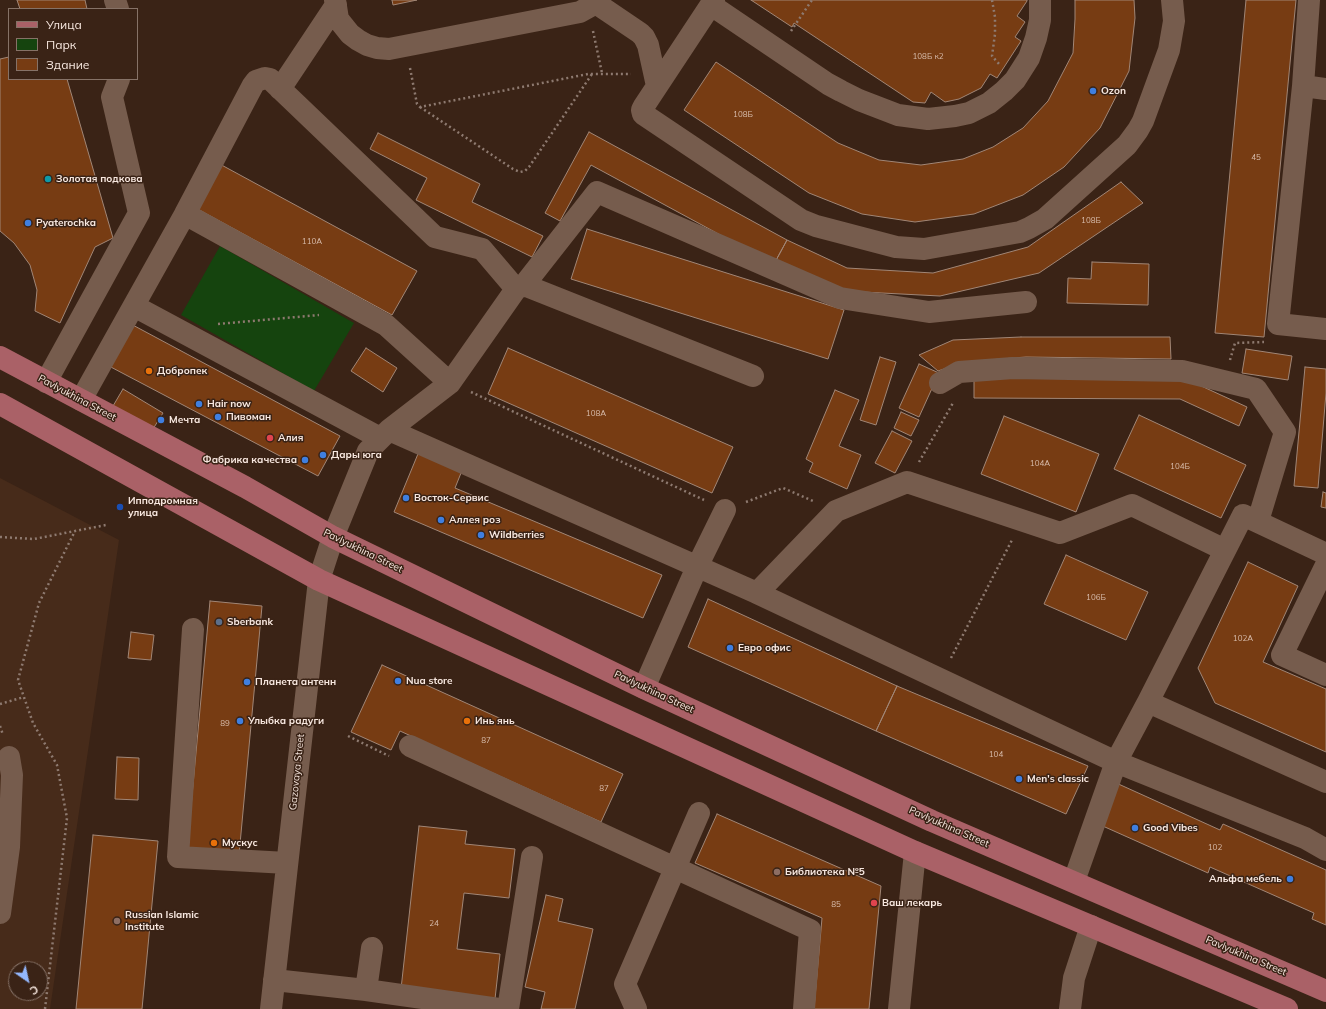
<!DOCTYPE html>
<meta charset="utf-8">
<style>
body{margin:0}
#map{position:relative;width:1326px;height:1009px;overflow:hidden;background:#3a2316;font-family:Mulish,sans-serif}
canvas{display:block}
.legend{position:absolute;left:8px;top:8px;width:130px;height:72px;box-sizing:border-box;background:#3a2316;border:1px solid #867267;margin:0;padding:5px 7px;list-style:none;font-size:12px;color:#f8e8e0}
.legend li{display:flex;align-items:center;gap:8px;height:20px}
.legend b{width:20px;border:1px solid #867267}
.north{position:absolute;left:8px;top:961px;width:40px;height:40px;box-sizing:border-box;background:#3a2316;border:1px solid #867267;border-radius:50%;rotate:146deg;font-size:11px;font-weight:700;line-height:16px;text-align:center;color:#f8e8e0}
.north::after{content:'';display:block;margin:auto;width:14px;height:18px;background:#93b7fd;clip-path:polygon(50% 0,100% 100%,50% 72%,0 100%)}
</style>
<div id="map">
<canvas width="1326" height="1009"></canvas>
<ul class="legend">
<li><b style="height:5px;background:#aa6167"></b>Улица</li>
<li><b style="height:11px;background:#15440e"></b>Парк</li>
<li><b style="height:11px;background:#773c13"></b>Здание</li>
</ul>
<div class="north">С</div>
</div>
<script>
const ctx = document.querySelector('canvas').getContext('2d');
ctx.lineJoin = 'round';
function fillPath(path, color) {
  ctx.fillStyle = color;
  ctx.fill(path, 'evenodd');
}
function poly(rows) {
  const path = new Path2D();
  for (const r of rows) {
    path.moveTo(r[0], r[1]);
    for (let i = 2; i < r.length; i += 2) path.lineTo(r[i], r[i + 1]);
  }
  return path;
}
function stroke(path, color, width, dash) {
  ctx.strokeStyle = color;
  ctx.lineWidth = width;
  ctx.lineCap = dash ? 'butt' : 'round';
  ctx.setLineDash(dash || []);
  ctx.stroke(path);
}
function write(font, color, halo, rows, align = 'center') {
  ctx.font = font + ' Mulish,sans-serif';
  ctx.lineWidth = 3;
  ctx.setLineDash([]);
  ctx.textBaseline = 'middle';
  ctx.strokeStyle = halo;
  ctx.fillStyle = color;
  for (const [text, x, y, turn = 0] of rows) {
    ctx.save();
    ctx.translate(x, y);
    ctx.rotate((+turn || 0) * Math.PI / 180);
    ctx.textAlign = isNaN(turn) ? turn : align;
    if (halo) ctx.strokeText(text, 0, 0);
    ctx.fillText(text, 0, 0);
    ctx.restore();
  }
}
const built = poly([
 [0,478,119,540,50,1009,0,1009],
 [16,969,40,969,40,993,16,993]
]);
const green = poly([
 [220,246,354,323,314,391,181,315]
]);
const building = poly([
 [17,0,85,0,87,9,20,9,17,0],
 [392,0,417,0,393,5,392,0],
 [751,0,1027,0,1027,1,1017,16,1025,22,1015,37,1021,41,997,78,990,74,981,88,959,99,945,102,931,92,925,103,913,102,794,23,792,27,751,0],
 [1075,0,1134,0,1135,18,1129,71,1100,128,1064,167,1023,195,974,214,915,222,862,214,809,193,684,110,716,62,838,143,879,160,921,165,963,159,993,147,1023,128,1048,101,1073,53,1075,19,1075,0],
 [1246,0,1296,0,1264,337,1215,333,1246,0],
 [9,57,9,79,67,79,113,238,95,247,60,323,35,311,37,290,30,265,14,243,0,231,0,59,9,57],
 [589,132,787,240,774,264,591,165,560,221,545,213,589,132],
 [378,133,480,184,472,202,543,236,532,257,416,200,427,178,370,149,378,133],
 [216,162,417,271,392,315,192,206,216,162],
 [1121,182,1143,203,1039,273,940,296,843,291,774,264,787,240,847,268,933,273,1028,247,1121,182],
 [587,229,844,310,828,359,571,279,587,229],
 [1092,262,1149,264,1148,305,1067,303,1068,278,1091,279,1092,262],
 [129,323,340,436,318,476,107,365,129,323],
 [1021,337,1170,337,1171,359,1026,357,964,362,938,371,919,355,953,340,1021,337],
 [366,348,397,368,383,392,351,371,366,348],
 [508,348,733,447,712,493,488,394,508,348],
 [1246,349,1292,356,1288,380,1242,373,1246,349],
 [880,357,896,362,876,425,860,420,880,357],
 [919,364,939,373,919,417,899,408,919,364],
 [1305,367,1326,369,1326,393,1318,488,1294,486,1305,367],
 [974,377,1186,379,1247,407,1239,426,1180,399,974,398,974,377],
 [123,389,163,413,153,429,113,406,123,389],
 [835,390,859,400,839,446,861,455,847,489,809,472,813,463,806,459,835,390],
 [901,412,919,420,911,436,894,428,901,412],
 [1139,415,1246,465,1221,518,1114,469,1139,415],
 [1004,416,1099,454,1076,512,981,474,1004,416],
 [892,431,912,441,895,473,875,463,892,431],
 [420,449,463,468,455,488,662,575,643,618,394,512,420,449],
 [1323,492,1326,493,1326,508,1321,507,1323,492],
 [1066,555,1148,592,1126,640,1044,604,1066,555],
 [1248,562,1298,586,1263,662,1326,689,1326,752,1215,703,1198,668,1248,562],
 [708,599,897,686,876,731,688,647,708,599],
 [210,601,262,606,239,855,187,850,210,601],
 [131,632,154,635,151,660,128,658,131,632],
 [382,665,623,774,601,822,400,731,391,750,351,732,382,665],
 [897,686,1088,766,1066,814,876,731,897,686],
 [117,757,139,758,138,800,115,799,117,757],
 [1114,782,1220,830,1223,824,1326,870,1326,925,1312,919,1314,913,1210,867,1208,873,1096,823,1114,782],
 [717,814,881,886,869,1009,814,1009,822,918,695,863,717,814],
 [419,826,467,831,465,844,515,849,509,898,464,893,457,949,500,954,495,999,401,989,419,826],
 [93,835,158,841,142,1009,76,1009,93,835],
 [546,895,563,899,558,921,593,929,575,1009,541,1009,545,992,525,987,546,895]
]);
const path = poly([
 [992,0,995,17,995,34,992,56,999,64],
 [593,31,602,73],
 [791,31,812,0],
 [410,68,417,104,420,107,588,74,631,74],
 [420,107,513,169,520,172,525,171,529,167,592,74],
 [218,324,319,315],
 [1230,360,1235,343,1264,342],
 [471,392,704,500],
 [919,462,953,403],
 [746,502,783,488,813,501],
 [0,537,34,539,106,525],
 [951,658,1012,540],
 [0,704,24,697],
 [0,726,3,735],
 [348,736,389,756],
 [45,1009,67,818,57,765,33,723,18,680,39,603,75,531]
]);
const minor = poly([
 [115,0,118,9],
 [335,0,338,19,350,34,358,40,367,45,377,48,389,49,580,12,589,7,596,0],
 [714,0,644,106,642,110,643,114,801,220,816,226,896,247,924,249,1020,232,1029,228,1045,219,1127,145,1138,130,1143,121,1169,50,1174,21,1172,0],
 [594,2,640,33,644,37,648,45,657,86],
 [711,5,828,84,841,91,859,100,898,115,928,119,955,116,969,113,989,103,1004,91,1015,80,1029,58,1036,38,1040,20,1040,0],
 [1303,86,1309,0],
 [280,89,336,5],
 [1326,89,1303,86,1278,324,1326,329],
 [185,214,253,85,256,81,265,78,270,79,435,237,482,249,516,289],
 [524,285,597,192,840,298,929,312,1026,302],
 [134,306,380,438],
 [46,382,139,213,112,97,119,79],
 [940,383,959,372,1013,368,1182,371,1256,389,1285,432,1258,521],
 [81,400,185,214,386,325,450,383],
 [389,430,757,593],
 [1225,550,1132,505,1060,533,907,482,836,511,757,593,1116,762,1305,838,1326,850],
 [1326,554,1243,515,1148,702,1326,782],
 [1326,565,1282,655,1326,675],
 [193,629,178,857,287,863],
 [644,688,697,567,725,510],
 [410,746,810,930,804,1009],
 [1074,881,1116,762,1148,702],
 [0,913,9,847,12,775,9,757],
 [274,980,366,990,372,948],
 [366,990,499,1009],
 [271,1009,319,580,333,537,368,451,389,430,450,383,516,289,524,285,753,376],
 [508,1009,532,857],
 [636,1009,625,984,699,813],
 [899,1009,915,852],
 [1070,1009,1074,978,1091,926]
]);
const major = poly([
 [0,357,245,487,333,537,644,688,932,821,1326,991],
 [0,404,319,580,915,852,1287,1009]
]);
const markers = [
 [1093,91,4,"#3f7fe0"],
 [48,179,4,"#0f9aa8"],
 [28,223,4,"#3f7fe0"],
 [149,371,4,"#e8710a"],
 [199,404,4,"#3f7fe0"],
 [218,417,4,"#3f7fe0"],
 [161,420,4,"#3f7fe0"],
 [270,438,4,"#e0444e"],
 [323,455,4,"#3f7fe0"],
 [305,460,4,"#3f7fe0"],
 [406,498,4,"#3f7fe0"],
 [120,507,4,"#1a4fb4"],
 [441,520,4,"#3f7fe0"],
 [481,535,4,"#3f7fe0"],
 [219,622,4,"#5c6f8a"],
 [730,648,4,"#3f7fe0"],
 [398,681,4,"#3f7fe0"],
 [247,682,4,"#3f7fe0"],
 [240,721,4,"#3f7fe0"],
 [467,721,4,"#e8710a"],
 [1019,779,4,"#3f7fe0"],
 [1135,828,4,"#3f7fe0"],
 [214,843,4,"#e8710a"],
 [777,872,4,"#8d6e63"],
 [1290,879,4,"#3f7fe0"],
 [874,903,4,"#e0444e"],
 [117,921,4,"#8d6e63"]
];
const numberNames = [
 ["108Б к2",928,57],
 ["108Б",743,115],
 ["45",1256,158],
 ["108Б",1091,221],
 ["110А",312,242],
 ["108А",596,414],
 ["104А",1040,464],
 ["104Б",1180,467],
 ["106Б",1096,598],
 ["102А",1243,639],
 ["89",225,724],
 ["87",486,741],
 ["104",996,755],
 ["87",604,789],
 ["102",1215,848],
 ["85",836,905],
 ["24",434,924]
];
const poiNames = [
 ["Ozon",1101,91],
 ["Золотая подкова",56,179],
 ["Pyaterochka",36,223],
 ["Добропек",157,371],
 ["Hair now",207,404],
 ["Пивоман",226,417],
 ["Мечта",169,420],
 ["Алия",278,438],
 ["Дары юга",331,455],
 ["Фабрика качества",297,460,"right"],
 ["Восток-Сервис",414,498],
 ["Ипподромная",128,501],
 ["улица",128,513],
 ["Аллея роз",449,520],
 ["Wildberries",489,535],
 ["Sberbank",227,622],
 ["Евро офис",738,648],
 ["Nua store",406,681],
 ["Планета антенн",255,682],
 ["Улыбка радуги",248,721],
 ["Инь янь",475,721],
 ["Men's classic",1027,779],
 ["Good Vibes",1143,828],
 ["Мускус",222,843],
 ["Библиотека №5",785,872],
 ["Альфа мебель",1282,879,"right"],
 ["Ваш лекарь",882,903],
 ["Russian Islamic",125,915],
 ["Institute",125,927]
];
const streetNames = [
 ["Pavlyukhina Street",77,398,28],
 ["Pavlyukhina Street",363,551,26],
 ["Pavlyukhina Street",654,692,25],
 ["Gazovaya Street",297,772,-84],
 ["Pavlyukhina Street",949,827,24],
 ["Pavlyukhina Street",1246,956,23]
];
fillPath(built, '#472b1a');
fillPath(green, '#15440e');
fillPath(building, '#773c13');
stroke(building, '#a18676', 1);
stroke(path, '#8e7a70', 2.5, [2, 3]);
stroke(minor, '#765c4d', 22);
stroke(major, '#aa6167', 22);
for (const [x, y, r, color] of markers) {
  const dot = new Path2D();
  dot.arc(x, y, r, 0, 2 * Math.PI);
  ctx.fillStyle = color;
  ctx.fill(dot);
  stroke(dot, '#3a2316', 1.5);
}
write('8px', '#d8bdad', null, numberNames);
write('bold 10px', '#f8e8e0', '#3a2316', poiNames, 'left');
write('10px', '#f8e8e0', '#3a2316', streetNames);
</script>
